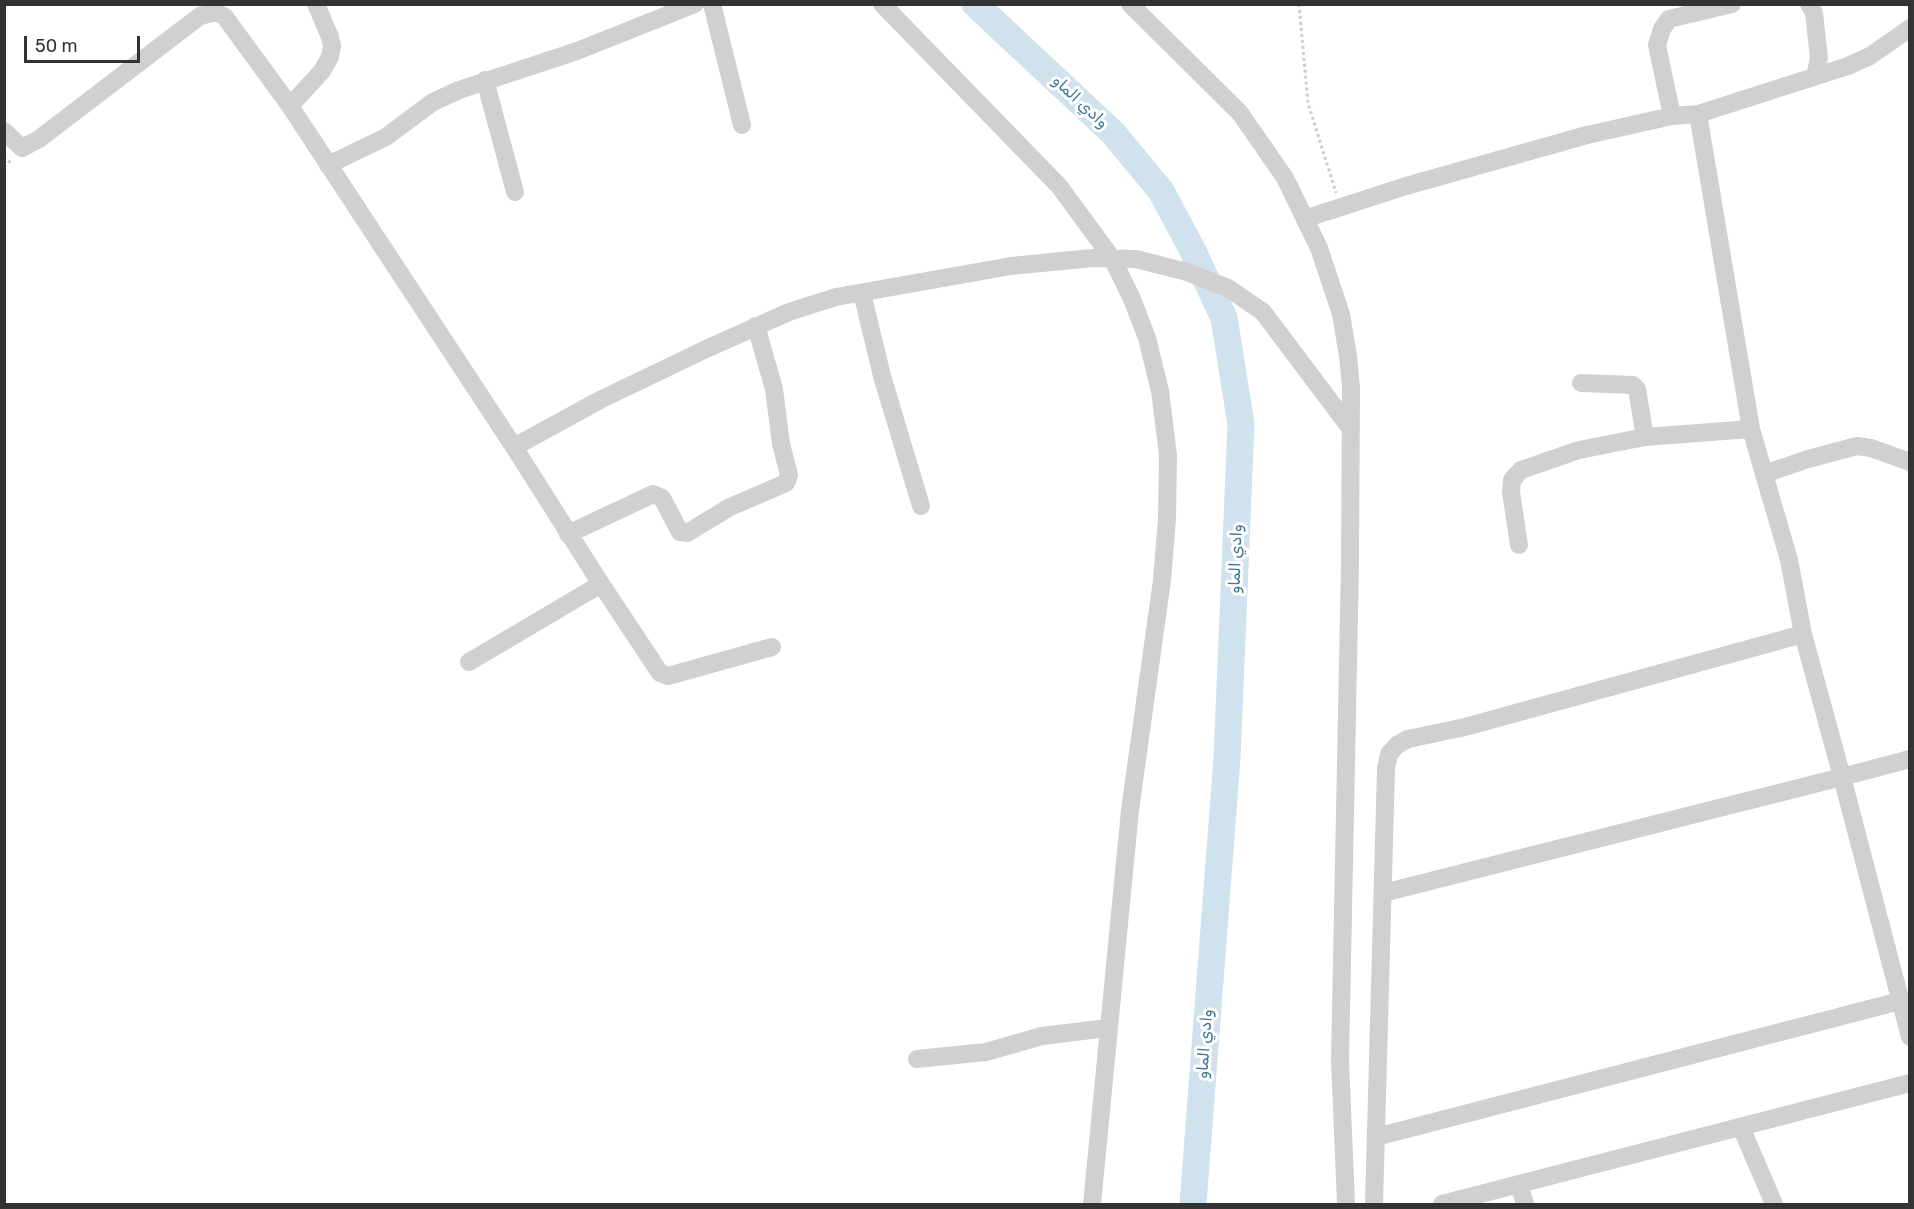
<!DOCTYPE html>
<meta charset="utf-8">
<style>
body{margin:0}
#map{position:relative;width:1914px;height:1209px;overflow:hidden;background:#fff;font-family:Rubik,sans-serif}
canvas{display:block}
.frame{position:absolute;inset:0;border:6px solid #333;pointer-events:none}
.scale{position:absolute;left:24px;top:36px;width:116px;height:27px;box-sizing:border-box;border:3px solid #333;border-top:0;padding-left:8px;font-size:18px;line-height:21px;white-space:nowrap;color:#333;-webkit-text-stroke:4px #fff;paint-order:stroke}
</style>
<div id="map">
<canvas width="1914" height="1209"></canvas>
<div class="frame"></div>
<div class="scale">50 m</div>
</div>
<script>
const ctx = document.querySelector('canvas').getContext('2d');
ctx.lineJoin = 'round';
function poly(rows) {
  const path = new Path2D();
  for (const r of rows) {
    path.moveTo(r[0], r[1]);
    for (let i = 2; i < r.length; i += 2) path.lineTo(r[i], r[i + 1]);
  }
  return path;
}
function stroke(path, color, width, dash) {
  ctx.strokeStyle = color;
  ctx.lineWidth = width;
  ctx.lineCap = dash ? 'butt' : 'round';
  ctx.setLineDash(dash || []);
  ctx.stroke(path);
}
function write(font, color, halo, rows, align = 'center') {
  ctx.font = font + ' Rubik,Vazirmatn,sans-serif';
  ctx.lineWidth = 6;
  ctx.setLineDash([]);
  ctx.textBaseline = 'middle';
  ctx.strokeStyle = halo;
  ctx.fillStyle = color;
  for (const [text, x, y, turn = 0] of rows) {
    ctx.save();
    ctx.translate(x, y);
    ctx.rotate((+turn || 0) * Math.PI / 180);
    ctx.textAlign = isNaN(turn) ? turn : align;
    if (halo) ctx.strokeText(text, 0, 0);
    ctx.fillText(text, 0, 0);
    ctx.restore();
  }
}
const river = poly([
 [975,4,1113,133,1161,191,1193,251,1224,318,1241,424,1227,758,1193,1204]
]);
const path = poly([
 [1299,4,1308,103,1336,193],
 [4,167,11,160]
]);
const minor = poly([
 [712,4,742,125],
 [882,4,1059,186,1112,258,1132,299,1147,338,1160,391,1168,455,1167,519,1162,580,1130,810,1092,1204],
 [1130,4,1240,113,1285,178,1319,248,1341,314,1348,356,1351,388,1350,564,1340,1060,1346,1204],
 [1809,4,1814,13,1819,58,1815,77],
 [485,80,515,192],
 [290,106,322,71,330,57,332,46,330,37,316,4],
 [1698,114,1848,66,1870,56,1910,28],
 [1672,116,1657,45,1662,29,1669,19,1732,4],
 [4,131,22,148,39,139,200,16,216,12,225,17,290,106,514,447],
 [328,165,386,137,433,102,459,90,577,51,695,4],
 [1307,218,1406,186,1587,135,1672,116,1698,114,1751,429,1789,560,1803,634],
 [862,293,882,376,921,506],
 [1581,383,1633,385,1637,389,1645,437],
 [1764,474,1808,459,1857,446,1871,448,1910,462],
 [568,534,653,494,662,498,680,532,687,533,730,507,786,483,789,475,781,444,774,389,756,326],
 [1519,545,1511,492,1512,480,1521,470,1579,450,1645,437,1751,429],
 [601,584,656,667,660,673,668,676,772,647],
 [469,662,601,584,514,447,600,400,706,349,789,312,836,297,1011,266,1093,258,1136,259,1187,272,1228,288,1263,312,1351,429],
 [1383,893,1842,777,1910,1037],
 [917,1059,986,1052,1042,1036,1107,1028],
 [1741,1127,1774,1204],
 [1376,1137,1900,1001],
 [1519,1184,1525,1204],
 [1374,1204,1386,769,1389,754,1397,745,1408,739,1465,727,1803,634,1842,777,1910,759],
 [1442,1204,1910,1083]
]);
const waterNames = [
 ["وادي الماو",1080,102,43],
 ["وادي الماو",1236,559,-88],
 ["وادي الماو",1205,1044,-86]
];
stroke(river, '#cfe2ee', 27);
stroke(path, '#cdcdcd', 3, [3, 3]);
stroke(minor, '#d0d0d0', 18);
write('italic 16px', '#3f7597', '#fff', waterNames);
</script>
